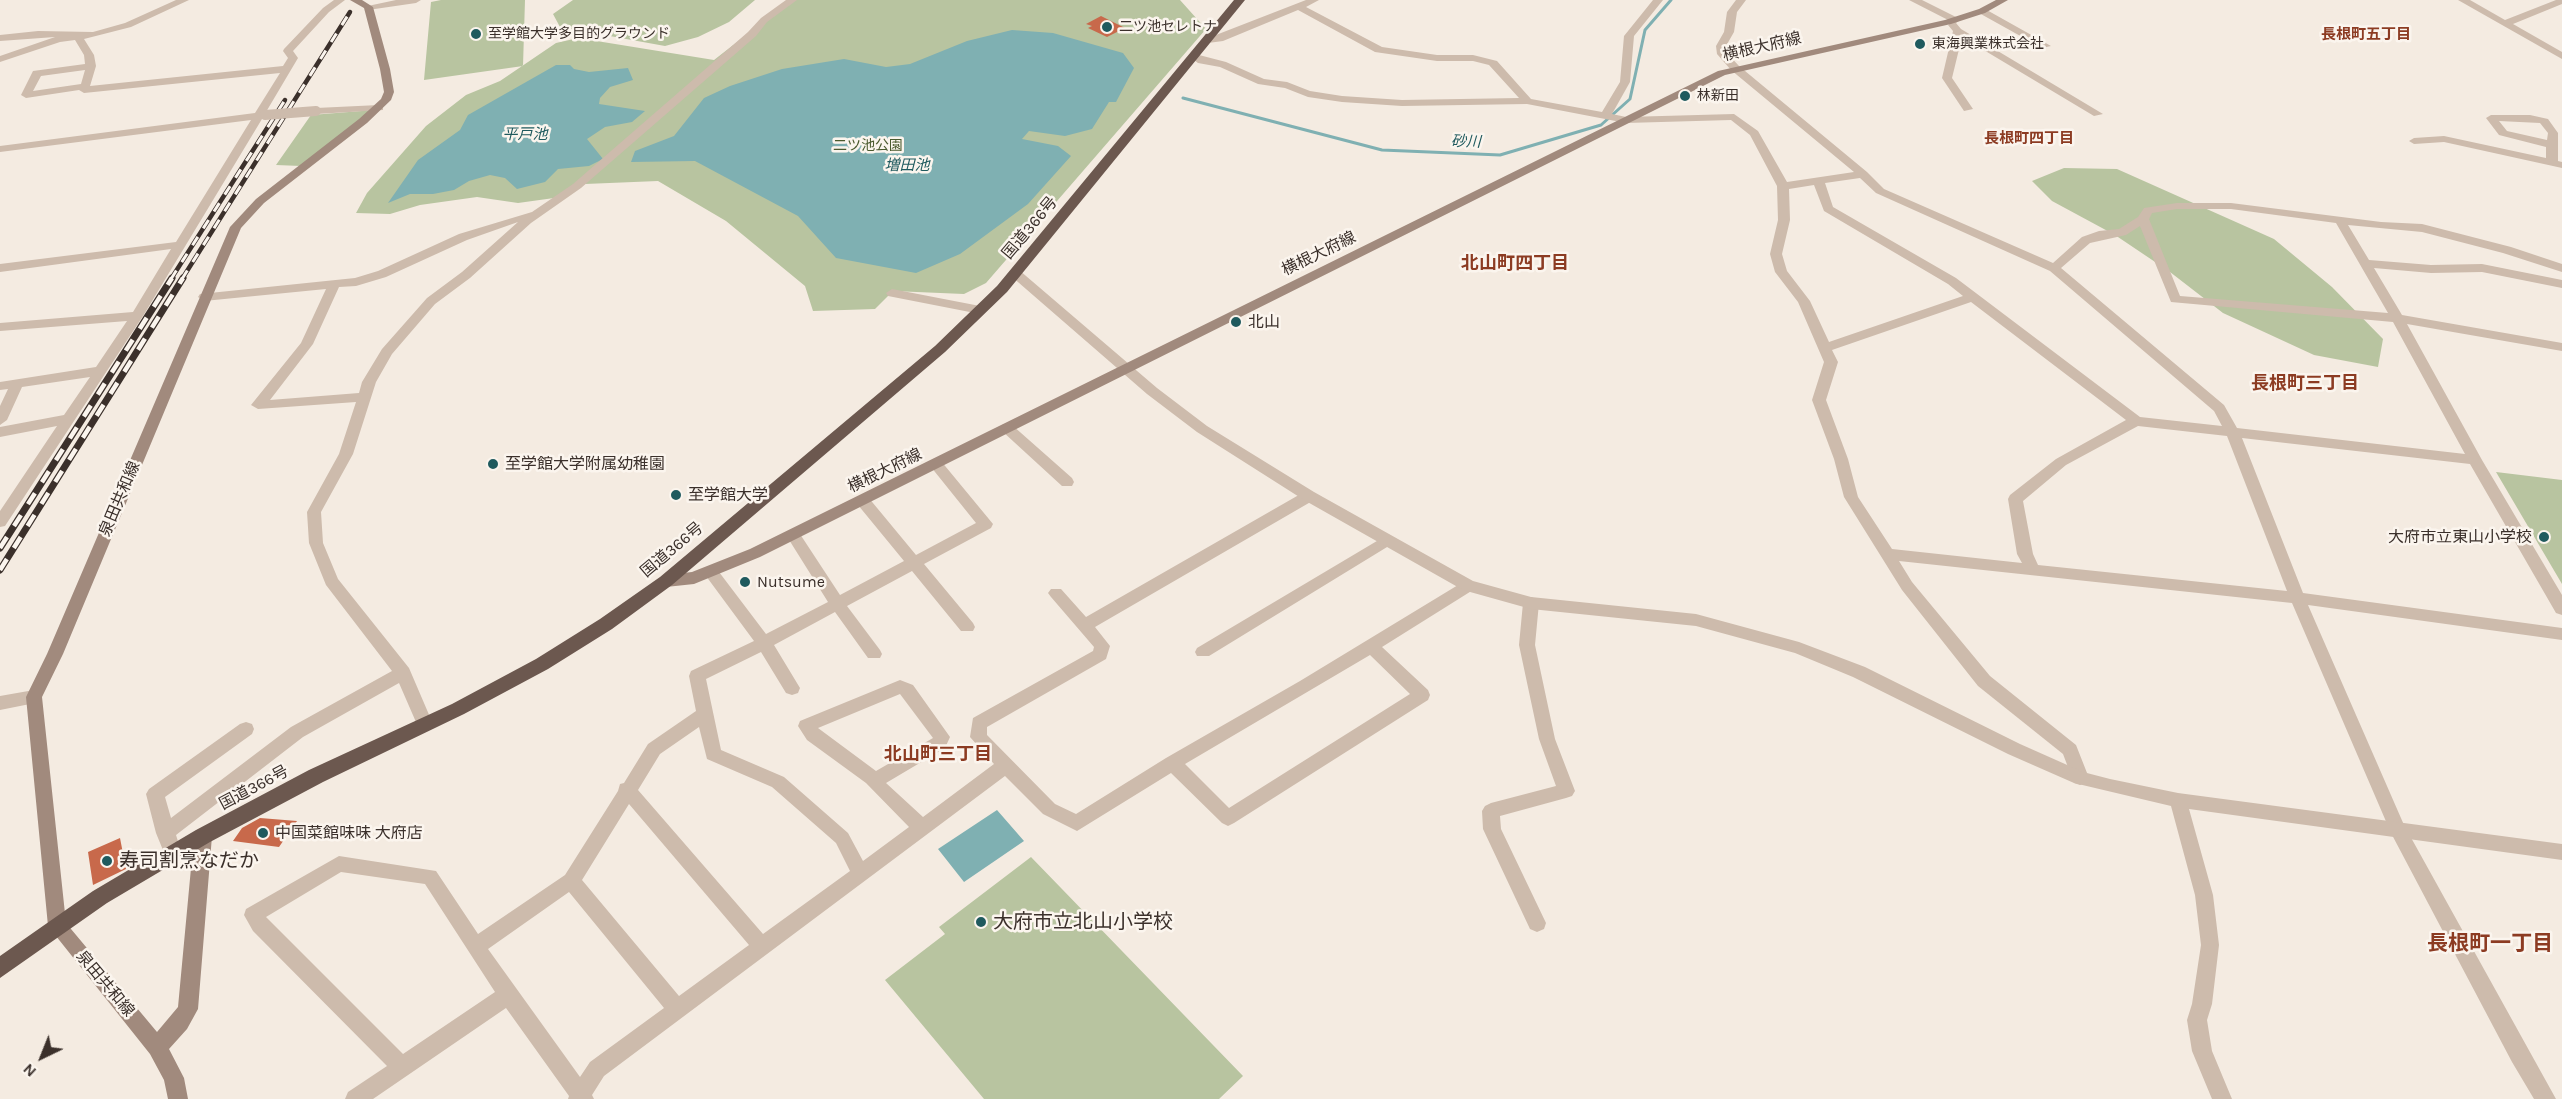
<!DOCTYPE html>
<meta charset="utf-8">
<style>
body{margin:0}
#map{position:relative;width:2562px;height:1099px;overflow:hidden;background:#f4ebe1;font-family:Karla,sans-serif}
canvas{display:block}
.north{position:absolute;left:12px;top:1027px;width:60px;height:60px;-webkit-text-stroke:4px #fbf5ee;paint-order:stroke;rotate:223deg;font-size:16px;font-weight:700;line-height:24px;text-align:center;color:#3b302b}
.north::after{content:'';display:block;margin:auto;width:21px;height:27px;background:#3b302b;clip-path:polygon(50% 0,100% 100%,50% 72%,0 100%)}
</style>
<div id="map">
<canvas width="2562" height="1099"></canvas>
<div class="north">N</div>
</div>
<script>
const ctx = document.querySelector('canvas').getContext('2d');
ctx.lineJoin = 'round';
function fillPath(path, color) {
  ctx.fillStyle = color;
  ctx.fill(path, 'evenodd');
}
function poly(rows) {
  const path = new Path2D();
  for (const r of rows) {
    path.moveTo(r[0], r[1]);
    for (let i = 2; i < r.length; i += 2) path.lineTo(r[i], r[i + 1]);
  }
  return path;
}
function stroke(path, color, width, dash) {
  ctx.strokeStyle = color;
  ctx.lineWidth = width;
  ctx.lineCap = dash ? 'butt' : 'round';
  ctx.setLineDash(dash || []);
  ctx.stroke(path);
}
function write(font, color, halo, rows, align = 'center') {
  ctx.font = font + ' Karla,"Noto Sans JP",sans-serif';
  ctx.lineWidth = 5;
  ctx.setLineDash([]);
  ctx.textBaseline = 'middle';
  ctx.strokeStyle = halo;
  ctx.fillStyle = color;
  for (const [text, x, y, turn = 0] of rows) {
    ctx.save();
    ctx.translate(x, y);
    ctx.rotate((+turn || 0) * Math.PI / 180);
    ctx.textAlign = isNaN(turn) ? turn : align;
    if (halo) ctx.strokeText(text, 0, 0);
    ctx.fillText(text, 0, 0);
    ctx.restore();
  }
}
const green = poly([
 [441,0,525,0,523,66,424,80,431,2],
 [573,0,755,0,729,22,698,37,665,46,560,27,553,14],
 [791,0,1180,0,1206,29,986,283,964,294,893,291,875,309,813,311,805,286,726,221,658,181,585,184,554,198,518,203,477,197,420,205,390,214,356,213,367,193,426,126,466,95,500,81,556,43,578,38,714,60],
 [374,110,301,166,276,165,311,115],
 [2064,168,2117,169,2274,239,2332,287,2383,339,2378,367,2314,355,2223,313,2170,272,2115,235,2052,201,2032,181],
 [2496,472,2562,480,2562,584],
 [1031,857,1243,1076,1219,1099,984,1099,885,980,945,934,939,927]
]);
const water = poly([
 [1012,30,1053,33,1123,53,1134,68,1116,102,1109,102,1092,129,1065,136,1029,131,1022,139,1058,146,1071,156,1028,204,960,254,916,273,836,258,798,216,695,161,631,162,635,151,674,136,704,98,730,86,782,69,844,59,886,67,910,64,967,41],
 [556,65,570,65,574,69,589,72,628,68,633,80,610,87,600,98,599,104,645,111,632,122,605,127,587,139,603,159,589,166,558,169,545,182,517,189,505,178,490,175,469,181,454,190,433,194,410,194,388,203,418,160,460,130,468,115],
 [997,810,1024,841,964,882,938,849]
]);
const stream = poly([
 [1183,98,1382,150,1500,155,1601,125,1630,99,1645,30,1671,0]
]);
const building = poly([
 [1101,16,1125,28,1107,37,1088,28,1092,26,1086,24],
 [260,818,297,821,279,847,233,841,242,828],
 [120,838,126,869,93,885,88,852]
]);
const minor = poly([
 [176,0,189,0,131,27,84,39,94,55,96,66,90,86,283,66,288,58,283,51,284,49,323,8,334,0,345,0,329,12,293,51,298,58,266,112,270,115,262,119,143,316,5,526,0,527,0,511,57,426,0,437,0,427,64,415,90,377,22,387,7,420,0,425,0,406,8,389,0,390,0,382,96,367,127,321,0,331,0,323,133,312,171,249,0,272,0,264,176,242,251,120,0,152,0,146,255,113,280,73,84,93,79,90,26,98,21,95,33,71,85,64,84,55,75,40,60,42,0,62,0,56,55,37,0,41,0,35,38,31,93,32,125,23,176,0],
 [85,70,81,84,33,91,41,76,85,70],
 [396,0,421,0,416,3,368,10,363,7,396,0],
 [786,0,797,0,767,22,756,36,581,188,531,223,470,278,435,304,392,354,376,382,353,454,321,512,323,543,338,579,409,668,433,724,431,729,425,731,419,729,399,683,303,737,176,835,182,854,179,860,173,862,167,860,156,833,146,794,149,789,240,724,246,722,252,724,254,729,252,734,165,797,171,818,291,727,392,671,326,585,309,543,307,512,339,454,356,402,258,409,251,405,301,343,326,289,204,301,198,297,200,294,355,278,378,271,459,234,532,212,573,184,748,32,761,18,786,0],
 [518,222,462,272,427,298,382,349,362,382,359,393,270,400,313,344,339,287,356,286,386,277,467,240,518,222],
 [1306,0,1319,0,1306,7,1382,47,1437,55,1473,55,1497,61,1531,99,1602,112,1620,82,1624,36,1653,0,1663,0,1634,36,1630,82,1612,114,1626,117,1734,114,1758,131,1787,182,1854,172,1731,70,1717,54,1716,46,1724,32,1727,12,1736,0,1746,0,1737,12,1734,32,1726,46,1727,53,1739,66,1867,172,1884,189,2053,263,2082,237,2099,231,2119,229,2138,217,2144,208,2177,203,2231,203,2381,222,2422,224,2511,247,2562,264,2562,272,2503,253,2422,232,2348,225,2369,260,2431,265,2482,264,2562,280,2562,288,2482,272,2431,273,2374,268,2402,315,2562,343,2562,351,2407,324,2482,460,2562,595,2562,615,2556,613,2470,464,2242,438,2303,593,2562,628,2562,640,2308,605,2404,825,2556,1099,2534,1099,2512,1062,2391,833,2292,603,1899,561,1912,582,1990,676,2076,745,2089,778,2086,783,2080,785,2074,783,2063,754,1978,686,1902,590,1844,497,1834,459,1812,400,1824,362,1798,302,1775,272,1770,254,1778,220,1777,186,1750,135,1731,120,1626,123,1527,104,1402,106,1342,102,1308,97,1285,88,1258,84,1220,67,1198,63,1190,57,1199,55,1226,62,1264,79,1287,82,1310,91,1342,96,1402,100,1519,98,1489,65,1473,61,1437,61,1375,52,1298,10,1223,41,1208,43,1203,40,1306,0],
 [1860,178,1876,193,2050,271,2214,411,2222,426,2140,417,1956,278,1833,207,1825,183,1860,178],
 [1814,185,1824,211,1948,284,1963,296,1829,342,1810,301,1787,271,1782,254,1790,220,1789,189,1814,185],
 [2177,209,2231,209,2336,223,2388,313,2180,296,2149,219,2152,213,2177,209],
 [2140,226,2171,302,2393,322,2465,454,2237,428,2224,405,2061,268,2090,243,2126,235,2140,226],
 [1971,302,2126,420,2056,459,2010,495,2008,499,2017,554,2022,563,1892,549,1858,497,1848,459,1826,400,1838,362,1832,350,1971,302],
 [2138,426,2227,436,2287,591,2038,565,2033,554,2023,501,2066,465,2138,426],
 [1909,0,1922,0,1958,18,1960,20,1956,23,1961,29,2103,114,2094,116,1962,37,1952,78,1973,109,1964,111,1942,78,1953,31,1948,25,1952,22,1909,0],
 [2458,0,2470,0,2505,20,2556,0,2562,0,2562,4,2513,24,2562,52,2562,59,2458,0],
 [1979,9,1985,9,2051,46,2042,48,1979,13,1979,9],
 [379,105,383,106,383,110,316,114,311,111,316,108,379,105],
 [2491,115,2530,115,2548,119,2558,133,2558,161,2562,162,2562,168,2444,142,2414,144,2409,141,2414,138,2444,136,2546,158,2546,147,2499,135,2486,118,2491,115],
 [2499,121,2540,123,2548,133,2547,140,2507,131,2499,121],
 [892,289,980,306,986,310,980,314,888,296,886,293,892,289],
 [1007,423,1012,425,1072,478,1074,482,1072,486,1062,486,1002,431,1000,428,1002,425,1007,423],
 [936,459,941,461,993,524,991,528,924,564,973,623,975,627,973,631,961,631,912,571,847,606,880,650,882,654,880,658,868,658,835,612,774,645,800,688,798,693,792,695,786,693,761,652,706,679,721,750,784,777,848,833,863,861,909,827,866,783,807,740,798,726,800,721,900,680,913,685,950,737,945,748,886,783,923,817,994,764,970,737,973,718,1093,651,1094,647,1051,597,1048,593,1051,589,1061,589,1086,617,1304,492,1309,491,1316,496,1314,500,1095,627,1110,646,1106,659,987,727,987,735,1055,804,1076,814,1166,758,1300,681,1463,582,1473,582,1476,586,1473,590,1382,647,1428,690,1430,695,1428,700,1234,823,1228,826,1222,823,1171,773,1077,831,1043,814,1005,776,604,1076,592,1095,594,1099,568,1099,569,1096,506,1008,373,1099,345,1099,348,1092,387,1066,253,931,244,915,246,909,339,856,436,871,478,934,565,875,618,791,620,784,624,783,648,744,696,711,689,676,691,671,754,641,706,576,703,572,706,568,716,568,766,634,828,602,786,535,788,531,798,531,840,595,904,561,858,505,856,501,858,497,868,497,916,555,976,523,931,467,929,464,931,461,936,459],
 [1370,655,1410,694,1229,808,1185,764,1370,655],
 [900,694,933,738,876,771,818,728,900,694],
 [699,727,707,759,772,787,836,843,850,871,763,934,638,790,660,754,699,727],
 [629,804,749,945,679,996,582,880,629,804],
 [341,872,425,884,495,992,403,1054,266,917,341,872],
 [569,892,664,1008,590,1062,580,1077,488,949,569,892],
 [1387,535,1394,540,1392,544,1209,656,1197,656,1195,652,1197,648,1387,535],
 [1531,597,1536,599,1539,603,1535,645,1555,739,1575,791,1572,796,1566,798,1500,816,1501,829,1546,923,1544,929,1537,932,1530,929,1483,829,1482,811,1485,806,1491,803,1556,786,1539,739,1519,645,1523,603,1526,599,1531,597],
 [34,690,40,692,42,697,40,702,0,710,0,696,34,690]
]);
const tertiary = poly([
 [1015,269,1019,270,1157,388,1207,426,1314,492,1473,581,1531,597,1696,614,1799,642,1865,667,2020,744,2083,772,2110,779,2178,793,2562,844,2562,860,2189,809,2213,895,2219,945,2212,1004,2207,1020,2212,1051,2232,1099,2212,1099,2192,1051,2187,1020,2192,1004,2201,945,2195,895,2171,806,2074,783,2008,754,1853,677,1795,653,1696,626,1531,609,1463,590,1304,500,1197,432,1147,394,1011,276,1011,270,1015,269]
]);
const secondary = poly([
 [350,0,362,0,373,7,390,69,394,92,391,100,367,123,264,203,241,228,63,654,42,697,66,923,157,1032,178,1007,194,836,197,831,203,828,209,831,212,836,198,1009,187,1029,169,1049,184,1078,188,1099,168,1099,164,1080,150,1054,48,926,26,697,47,654,230,227,256,199,359,119,381,99,384,92,380,69,364,8,350,0],
 [1996,0,2008,0,1985,13,1951,24,1725,75,760,557,694,584,666,587,661,585,658,581,661,577,666,575,692,572,750,549,1718,71,1945,20,1979,9,1996,0]
]);
const trunk = poly([
 [1234,0,1245,0,1007,292,945,352,672,585,612,629,548,669,464,714,323,782,210,842,107,903,0,978,0,956,93,891,196,830,309,770,452,704,536,659,600,619,660,577,935,346,997,286,1234,0]
]);
const railFar1 = poly([
 [171,279,285,100],
 [182,279,350,12]
]);
const rail = poly([
 [0,548,172,278],
 [0,570,183,278]
]);
const minorBridge = poly([
 [265,115,316,111]
]);
const markers = [
 [1107,27,6,"#1f5a5e"],
 [476,34,6,"#1f5a5e"],
 [1920,44,6,"#1f5a5e"],
 [1685,96,6,"#1f5a5e"],
 [1236,322,6,"#1f5a5e"],
 [493,464,6,"#1f5a5e"],
 [676,495,6,"#1f5a5e"],
 [2544,537,6,"#1f5a5e"],
 [745,582,6,"#1f5a5e"],
 [263,833,6,"#1f5a5e"],
 [107,861,6,"#1f5a5e"],
 [981,922,6,"#1f5a5e"]
];
const farPoinames = [
 ["二ツ池セレトナ",1119,27],
 ["至学館大学多目的グラウンド",488,34],
 ["東海興業株式会社",1932,44],
 ["林新田",1697,96]
];
const farParknames = [
 ["二ツ池公園",868,146]
];
const farNeighbourhoodnames = [
 ["長根町五丁目",2366,35],
 ["長根町四丁目",2029,139]
];
const farWaternames = [
 ["平戸池",525,135],
 ["砂川",1466,142,2],
 ["増田池",907,166]
];
const streetNames = [
 ["横根大府線",1762,47,-13],
 ["国道366号",1030,228,-50],
 ["横根大府線",1319,254,-26],
 ["横根大府線",885,471,-26],
 ["泉田共和線",120,499,-67],
 ["国道366号",672,550,-40],
 ["国道366号",254,788,-28],
 ["泉田共和線",105,984,50]
];
const poiNames = [
 ["北山",1248,322],
 ["至学館大学附属幼稚園",505,464],
 ["至学館大学",688,495],
 ["大府市立東山小学校",2532,537,"right"],
 ["Nutsume",757,582],
 ["中国菜館味味 大府店",275,833]
];
const neighbourhoodNames = [
 ["北山町四丁目",1515,264],
 ["長根町三丁目",2305,384],
 ["北山町三丁目",938,755]
];
const nearPoinames = [
 ["寿司割烹なだか",119,861],
 ["大府市立北山小学校",993,922]
];
const nearNeighbourhoodnames = [
 ["長根町一丁目",2490,944]
];
fillPath(green, '#b8c4a0');
fillPath(water, '#7fb0b2');
stroke(stream, '#7fb0b2', 3);
fillPath(building, '#c8694b');
fillPath(minor, '#cdbbac');
fillPath(tertiary, '#cdbbac');
fillPath(secondary, '#a18a7d');
fillPath(trunk, '#6c584f');
stroke(railFar1, '#3b302b', 4.5);
stroke(rail, '#3b302b', 7);
stroke(railFar1, '#fbf5ee', 3, [10]);
stroke(rail, '#fbf5ee', 4.5, [13]);
stroke(minorBridge, '#cdbbac', 10);
for (const [x, y, r, color] of markers) {
  const dot = new Path2D();
  dot.arc(x, y, r, 0, 2 * Math.PI);
  ctx.fillStyle = color;
  ctx.fill(dot);
  stroke(dot, '#fbf5ee', 2);
}
write('14px', '#3b302b', '#fbf5ee', farPoinames, 'left');
write('14px', '#4a5a2e', '#fbf5ee', farParknames);
write('bold 15px', '#8c3b22', '#fbf5ee', farNeighbourhoodnames);
write('italic 15px', '#1f5a5e', '#fbf5ee', farWaternames);
write('16px', '#3b302b', '#fbf5ee', streetNames);
write('16px', '#3b302b', '#fbf5ee', poiNames, 'left');
write('bold 18px', '#8c3b22', '#fbf5ee', neighbourhoodNames);
write('20px', '#3b302b', '#fbf5ee', nearPoinames, 'left');
write('bold 21px', '#8c3b22', '#fbf5ee', nearNeighbourhoodnames);
</script>
